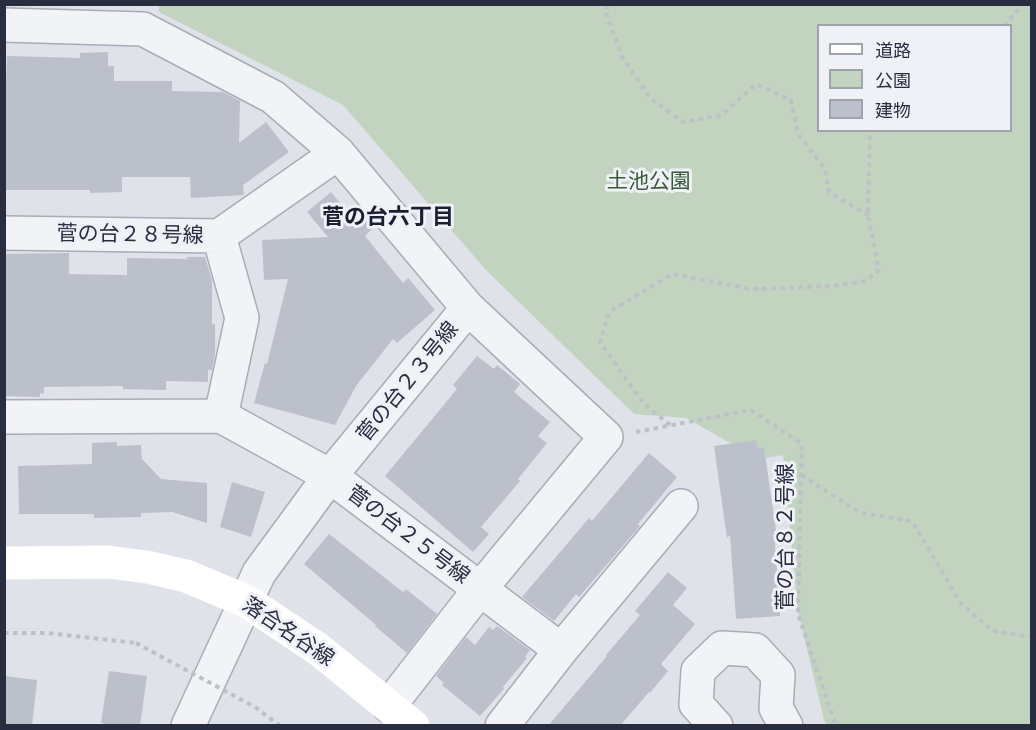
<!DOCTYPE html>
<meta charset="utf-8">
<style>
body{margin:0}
#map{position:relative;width:1036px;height:730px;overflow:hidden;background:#dfe2e9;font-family:Cabin,"Noto Sans JP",sans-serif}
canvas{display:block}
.frame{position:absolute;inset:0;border:6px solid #282d40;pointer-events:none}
.legend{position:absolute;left:817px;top:24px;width:195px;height:108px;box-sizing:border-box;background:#eff1f6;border:2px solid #9fa3ad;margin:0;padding:8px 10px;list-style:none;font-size:18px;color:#282d40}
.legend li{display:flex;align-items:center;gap:12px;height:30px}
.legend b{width:30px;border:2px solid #9fa3ad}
</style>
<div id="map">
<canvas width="1036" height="730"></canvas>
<div class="frame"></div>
<ul class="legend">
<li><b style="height:8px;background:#fff"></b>道路</li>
<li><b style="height:16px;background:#c2d3c0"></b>公園</li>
<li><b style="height:16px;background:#bcc0cb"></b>建物</li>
</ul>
</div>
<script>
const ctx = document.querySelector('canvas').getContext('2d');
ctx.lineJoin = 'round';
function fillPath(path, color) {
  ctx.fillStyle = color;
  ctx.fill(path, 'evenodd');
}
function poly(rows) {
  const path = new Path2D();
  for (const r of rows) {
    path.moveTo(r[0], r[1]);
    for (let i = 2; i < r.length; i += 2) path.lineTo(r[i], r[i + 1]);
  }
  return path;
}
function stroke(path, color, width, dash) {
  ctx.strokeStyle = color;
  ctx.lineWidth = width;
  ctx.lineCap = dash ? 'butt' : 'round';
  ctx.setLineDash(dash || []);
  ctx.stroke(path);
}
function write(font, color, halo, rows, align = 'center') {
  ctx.font = font + ' Cabin,"Noto Sans JP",sans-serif';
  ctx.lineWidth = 6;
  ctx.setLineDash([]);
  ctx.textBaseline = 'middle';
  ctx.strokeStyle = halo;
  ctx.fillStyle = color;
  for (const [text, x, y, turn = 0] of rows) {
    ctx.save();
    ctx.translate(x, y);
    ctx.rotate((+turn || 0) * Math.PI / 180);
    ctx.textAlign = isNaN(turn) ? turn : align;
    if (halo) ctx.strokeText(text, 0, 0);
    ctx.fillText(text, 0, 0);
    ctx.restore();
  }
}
const green = poly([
 [159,5,1031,5,1031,725,827,725,824,720,798,611,783,455,759,459,686,418,634,414,486,270,343,105,159,12],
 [818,26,1010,26,1010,130,818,130]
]);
const building = poly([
 [108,52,108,66,114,66,114,81,172,81,172,91,223,92,240,101,239,143,266,122,289,152,243,185,244,195,191,198,190,177,122,177,122,192,90,193,90,190,4,190,4,134,7,56,80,58,80,53],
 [331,192,349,214,356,207,373,228,365,236,403,283,408,278,435,310,397,343,393,339,356,386,335,425,254,403,265,363,267,364,288,279,264,280,262,240,328,237,307,212],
 [69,253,69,274,127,275,127,258,187,259,187,257,205,257,212,280,212,324,215,324,215,353,212,370,208,370,208,382,166,381,166,390,123,389,123,386,44,387,44,394,40,393,40,397,4,396,4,254],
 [477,356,494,369,497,365,520,384,514,392,550,422,538,436,547,443,518,479,520,481,481,527,489,534,473,552,385,476,457,389,453,385],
 [756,440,758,448,764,447,776,531,774,531,780,616,736,619,730,535,727,538,714,446],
 [117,442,117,446,141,445,142,459,161,479,207,483,207,523,172,512,141,513,141,517,94,518,94,514,19,514,18,466,92,464,92,443],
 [649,453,677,477,638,524,640,526,579,597,576,594,554,621,522,597,589,518,592,521],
 [232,482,265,492,251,537,220,527],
 [329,534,403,592,406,589,437,614,407,653,375,626,376,625,304,564],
 [668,572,687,588,673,605,695,624,661,664,668,671,650,693,649,692,620,726,548,726,607,656,606,655,640,615,635,611],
 [497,626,530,650,525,657,527,658,503,687,504,689,480,716,442,685,444,683,436,676,466,637,475,645,489,627,493,630],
 [109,671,147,676,140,726,116,726,101,723],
 [4,676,37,680,32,726,4,726]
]);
const path = poly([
 [607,4,606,13,622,57,650,98,683,122,722,115,756,84,791,100,798,134,825,169,829,192,868,215],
 [1004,26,1023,4],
 [670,425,644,404,600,342,609,312,672,274,751,289,832,286,865,281,879,270,868,215,870,130],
 [636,432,751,410,802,444,798,614,836,726],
 [801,475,861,513,912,521,960,602,992,631,1032,637],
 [4,633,46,633,136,643],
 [255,707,280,726]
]);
const street = poly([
 [4,25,143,29,273,97,338,153,468,308,330,476,259,573,188,726],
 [4,233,219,236,338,153],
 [219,236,242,318,221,416],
 [4,417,221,416,330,476,480,589,606,437,468,308],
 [389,706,480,589,561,650],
 [502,726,561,650,681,506],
 [716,726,696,704,698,671,722,648,755,650,778,675,776,708,786,726]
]);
const secondary = poly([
 [4,563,108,562,147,567,186,576,246,601,318,649,413,726]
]);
const pathBridge = poly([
 [136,643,255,707]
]);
const parkNames = [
 ["土池公園",649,182]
];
const streetNames = [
 ["菅の台２８号線",130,235,1],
 ["菅の台２３号線",408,382,-51],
 ["菅の台２５号線",408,535,37],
 ["菅の台８２号線",786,537,-90],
 ["落合名谷線",288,632,34]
];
const neighbourhoodNames = [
 ["菅の台六丁目",388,218]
];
fillPath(green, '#c2d3c0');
fillPath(building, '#bcc0cb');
stroke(street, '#a8acb6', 36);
stroke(path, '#bdc0c7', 4, [4.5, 4.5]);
stroke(street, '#f2f3f7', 33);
stroke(secondary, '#fff', 33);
stroke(pathBridge, '#bdc0c7', 4, [4.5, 4.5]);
write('21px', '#375c35', '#eff1f6', parkNames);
write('21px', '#282d40', '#eff1f6', streetNames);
write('bold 22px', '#1a1f31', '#eff1f6', neighbourhoodNames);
</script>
